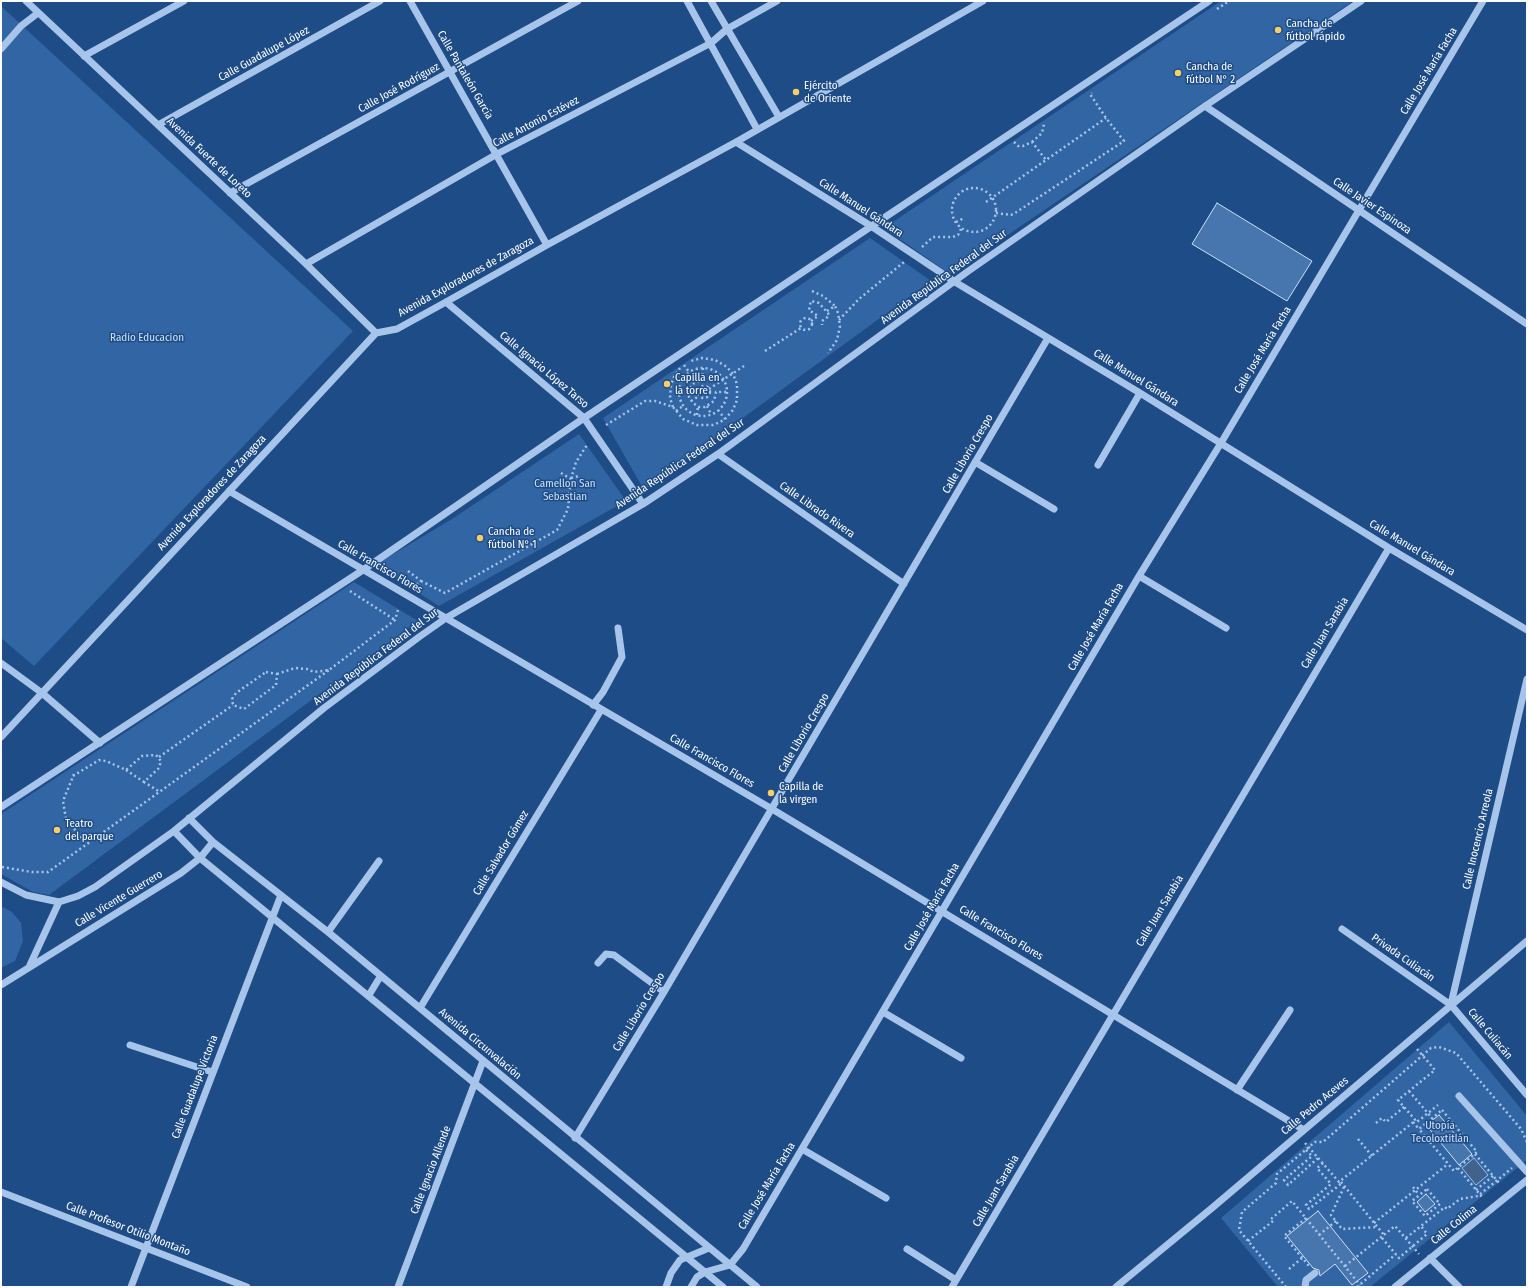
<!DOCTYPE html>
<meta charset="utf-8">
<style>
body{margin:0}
#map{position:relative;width:1528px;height:1288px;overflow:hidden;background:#1e4c86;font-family:"Fira Sans Condensed",sans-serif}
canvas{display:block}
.frame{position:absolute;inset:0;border:2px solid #fff;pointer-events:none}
</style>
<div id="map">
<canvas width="1528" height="1288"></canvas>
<div class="frame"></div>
</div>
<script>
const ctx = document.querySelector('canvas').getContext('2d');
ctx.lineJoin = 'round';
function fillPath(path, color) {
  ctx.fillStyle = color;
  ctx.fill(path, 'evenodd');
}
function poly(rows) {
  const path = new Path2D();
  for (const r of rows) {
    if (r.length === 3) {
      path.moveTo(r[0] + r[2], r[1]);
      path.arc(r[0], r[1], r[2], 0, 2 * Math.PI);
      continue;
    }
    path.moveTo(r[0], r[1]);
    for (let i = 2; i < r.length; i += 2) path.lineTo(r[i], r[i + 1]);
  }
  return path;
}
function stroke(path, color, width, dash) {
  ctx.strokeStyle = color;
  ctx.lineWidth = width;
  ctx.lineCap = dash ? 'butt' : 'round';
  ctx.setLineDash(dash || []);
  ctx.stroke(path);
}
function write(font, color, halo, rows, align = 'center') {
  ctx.font = font + ' "Fira Sans Condensed",sans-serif';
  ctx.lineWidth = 3;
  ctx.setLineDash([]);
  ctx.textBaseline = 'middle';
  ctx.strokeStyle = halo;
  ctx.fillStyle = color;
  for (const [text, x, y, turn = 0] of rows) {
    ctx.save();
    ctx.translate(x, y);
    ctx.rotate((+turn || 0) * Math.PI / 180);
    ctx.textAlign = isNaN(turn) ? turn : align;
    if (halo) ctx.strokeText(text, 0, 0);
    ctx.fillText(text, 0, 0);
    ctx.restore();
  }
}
const green = poly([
 [1221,1,1353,1,950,274,884,228],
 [1,6,353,331,34,666,1,638],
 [870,238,931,281,644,490,603,418],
 [579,434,626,501,439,606,375,565,452,519],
 [354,582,418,621,49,895,33,892,1,874,1,814],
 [1,906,12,912,21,923,23,941,15,961,1,968],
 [1449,1022,1527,1116,1527,1160,1370,1287,1278,1287,1221,1218]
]);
const water = poly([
 [1474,1158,1488,1175,1476,1185,1462,1168,1474,1158]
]);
const building = poly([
 [1217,203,1312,261,1287,301,1192,244,1217,203],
 [1439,1115,1472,1154,1459,1165,1426,1125,1439,1115],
 [1426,1194,1435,1204,1425,1212,1417,1202,1426,1194],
 [1318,1211,1368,1273,1352,1285,1335,1264,1320,1276,1319,1270,1313,1268,1287,1236,1318,1211]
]);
const path = poly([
 [1217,9,1229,1],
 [1014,142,1018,146,1023,146,1032,142,1046,160],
 [1032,142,1042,133,1044,124],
 [974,210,22],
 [986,202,1106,118],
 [996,213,1011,215,1015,213,1124,141,1106,118,1090,94,1092,93],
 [956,222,964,218],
 [922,247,933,237,953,237,958,235,962,227],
 [812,291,823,296,835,306],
 [827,311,835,306,838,313,840,326,837,340,828,353],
 [806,324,6],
 [839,320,859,299,904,262],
 [811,321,818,316,809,310,811,301,819,303,828,313,829,316,822,321,822,325],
 [765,351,801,328],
 [684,365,689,372],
 [703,368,702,380,694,383,689,389,689,397,693,403,699,407,705,407,714,401,716,392,727,392],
 [703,392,24],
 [704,392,6],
 [680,388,689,389],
 [709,389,744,366],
 [691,401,699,396],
 [707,406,711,414],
 [673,407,670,398,671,385,674,377,680,368],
 [718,410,725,419],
 [676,411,683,406],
 [697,415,698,406],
 [606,425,645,401,655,401,673,407,683,419,697,425,713,425,724,420,733,410,737,400,737,384,733,374,727,367,715,360,702,358,691,361],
 [561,473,571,479,569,496],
 [571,478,579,476],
 [571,479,576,462,587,445],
 [408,571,421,581,413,587],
 [421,581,445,593,557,530,568,509,569,496,563,496],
 [350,591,395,620],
 [266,672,277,674,276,685,244,709,233,705,232,699,236,693,266,672],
 [277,674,295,668,307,669,314,672,329,670,395,620,398,610],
 [159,757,233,705],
 [126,770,144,782],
 [74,774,63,801,66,819,87,844],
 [73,776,99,760,106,761,126,770,142,756,156,755,161,761,159,768,144,782,160,792],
 [2,867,32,872,48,872,329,670],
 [1417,1049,1435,1070,1398,1100,1417,1122,1438,1105],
 [1409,1091,1432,1118],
 [1442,1110,1477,1152,1454,1171,1419,1129,1442,1110],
 [1413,1122,1419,1129],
 [1376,1123,1382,1118,1386,1122,1404,1107],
 [1358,1139,1372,1156],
 [1305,1143,1339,1182,1416,1120],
 [1306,1150,1312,1156,1284,1180,1288,1185,1318,1158],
 [1475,1154,1499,1183],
 [1323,1163,1317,1168,1331,1184,1306,1205,1309,1209,1342,1183],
 [1458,1168,1482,1197],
 [1341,1182,1384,1235],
 [1344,1187,1331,1215,1342,1229,1377,1227],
 [1413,1187,1419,1195],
 [1427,1189,1440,1204,1425,1216,1412,1201,1427,1189],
 [1476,1190,1493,1176],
 [1306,1218,1284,1236,1309,1266],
 [1374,1223,1448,1164],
 [1319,1235,1336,1221],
 [1382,1238,1399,1258,1427,1234,1421,1226],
 [1406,1238,1445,1207,1447,1209,1460,1199,1478,1196,1512,1168],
 [1248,1241,1273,1221,1271,1219,1292,1201,1360,1285],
 [1345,1266,1395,1226,1419,1254],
 [1289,1269,1302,1258],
 [1286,1287,1239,1230,1242,1212,1276,1183,1277,1174,1315,1142,1323,1142,1431,1048,1439,1047,1456,1053,1521,1129,1527,1142],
 [1357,1287,1396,1254]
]);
const minor = poly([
 [26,1,306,264,376,333],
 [410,1,547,245],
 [687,1,757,129],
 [711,1,779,117],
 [1,49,21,26,38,13],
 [84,56,184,1],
 [1205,106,1527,324],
 [158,125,380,1],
 [736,142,871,226,955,282,1140,393,1389,548,1527,630],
 [230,193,578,1],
 [306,264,497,154,711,43,727,29,777,1],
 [446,302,584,418,643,504],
 [718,454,904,584],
 [975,462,1054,509],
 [1098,465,1140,393],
 [229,491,772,809,1304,1130],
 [1139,576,1226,628],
 [1,663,42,693,100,743],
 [593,705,603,692,622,657,618,628],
 [1,737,376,333,397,329,446,302,547,245,736,142,983,1],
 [1,807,363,570,584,418,1209,1],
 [189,818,213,842,328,932,757,1287],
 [174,831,200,858,723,1287],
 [1,882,26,895,59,902,78,896,95,887,174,831,324,708,419,637,446,618,643,504,718,454,967,272,1205,106,1361,1],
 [1342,929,1451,1005,1527,1095],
 [328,932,379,861],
 [598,963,606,954,614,955,664,992],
 [30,965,59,902],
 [1,985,181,873,200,858,213,842],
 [369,995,380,977],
 [1451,1004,1527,679],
 [420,1008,601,710],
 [883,1012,961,1058],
 [130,1045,212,1072],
 [1237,1090,1290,1010],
 [1459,1096,1527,1172],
 [575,1138,664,992,1048,338],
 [802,1149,886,1198],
 [1,1192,247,1287],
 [907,1249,956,1280],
 [1430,1258,1459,1287],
 [131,1287,281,895],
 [398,1287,483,1061],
 [666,1287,671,1273,680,1260,709,1248],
 [691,1287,697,1277,705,1272,730,1265,743,1249,1139,576,1221,443,1483,1],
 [952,1287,1389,548],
 [1116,1287,1212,1208,1527,941],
 [1305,1287,1306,1280,1315,1273],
 [1395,1287,1527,1180]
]);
const markers = [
 [1278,30,4,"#f9ce66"],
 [1178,73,4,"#f9ce66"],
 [796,92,4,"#f9ce66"],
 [667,384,4,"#f9ce66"],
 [480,538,4,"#f9ce66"],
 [771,793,4,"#f9ce66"],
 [57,830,4,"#f9ce66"]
];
const poiNames = [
 ["Cancha de",1286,24],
 ["fútbol rápido",1286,37],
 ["Cancha de",1186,67],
 ["fútbol N° 2",1186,80],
 ["Ejército",804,86],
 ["de Oriente",804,99],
 ["Capilla en",675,378],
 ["la torre",675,391],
 ["Cancha de",488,532],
 ["fútbol N° 1",488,545],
 ["Capilla de",779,787],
 ["la virgen",779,800],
 ["Teatro",65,824],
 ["del parque",65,837]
];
const streetNames = [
 ["Calle Guadalupe López",264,54,-29],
 ["Calle José María Facha",1429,71,-59],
 ["Calle Pantaleón García",465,75,60],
 ["Calle José Rodríguez",399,88,-29],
 ["Calle Antonio Estévez",536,122,-28],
 ["Avenida Fuerte de Loreto",209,158,43],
 ["Calle Javier Espinoza",1372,206,34],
 ["Calle Manuel Gándara",861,208,33],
 ["Avenida Exploradores de Zaragoza",466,277,-29],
 ["Avenida República Federal del Sur",944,277,-36],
 ["Calle José María Facha",1263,350,-59],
 ["Calle Ignacio López Tarso",544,370,40],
 ["Calle Manuel Gándara",1136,378,32],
 ["Calle Liborio Crespo",968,454,-60],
 ["Avenida República Federal del Sur",680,464,-34],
 ["Avenida Exploradores de Zaragoza",212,493,-47],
 ["Calle Librado Rivera",817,510,35],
 ["Calle Manuel Gándara",1412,548,31],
 ["Calle Francisco Flores",380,567,30],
 ["Calle José María Facha",1096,627,-60],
 ["Calle Juan Sarabia",1325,633,-59],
 ["Avenida República Federal del Sur",376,657,-37],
 ["Calle Liborio Crespo",804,733,-60],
 ["Calle Francisco Flores",712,761,30],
 ["Calle Inocencio Arreola",1478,839,-77],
 ["Calle Salvador Gómez",501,853,-59],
 ["Calle Vicente Guerrero",119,899,-31],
 ["Calle José María Facha",932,907,-60],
 ["Calle Juan Sarabia",1160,911,-59],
 ["Calle Francisco Flores",1001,933,31],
 ["Privada Culiacán",1403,958,35],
 ["Calle Liborio Crespo",639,1012,-59],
 ["Calle Culiacán",1490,1034,50],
 ["Avenida Circunvalación",480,1044,40],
 ["Calle Guadalupe Victoria",195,1087,-69],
 ["Calle Pedro Aceves",1315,1106,-40],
 ["Calle Ignacio Allende",431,1170,-69],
 ["Calle José María Facha",767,1186,-59],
 ["Calle Juan Sarabia",996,1191,-60],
 ["Calle Colima",1454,1225,-39],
 ["Calle Profesor Otilio Montaño",128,1229,21]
];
const parkNames = [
 ["Radio Educacion",147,338],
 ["Camellon San",565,484],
 ["Sebastian",565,497],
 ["Utopía",1440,1126],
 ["Tecoloxtitlán",1440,1139]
];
fillPath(green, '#3265a3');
fillPath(water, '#41628c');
stroke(water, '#9ac0ec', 1);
fillPath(building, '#4775ae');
stroke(building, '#cbe0f8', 1);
stroke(path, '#a7c5ea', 2.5, [2, 3]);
stroke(minor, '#a7c5ea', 7);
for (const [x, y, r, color] of markers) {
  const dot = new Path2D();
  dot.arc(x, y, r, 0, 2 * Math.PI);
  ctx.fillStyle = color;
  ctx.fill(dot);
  stroke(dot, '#1e4c86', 1.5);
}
write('11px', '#fff', '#1e4c86', poiNames, 'left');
write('11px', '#fff', '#1e4c86', streetNames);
write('11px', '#cbe0f8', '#1e4c86', parkNames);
</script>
